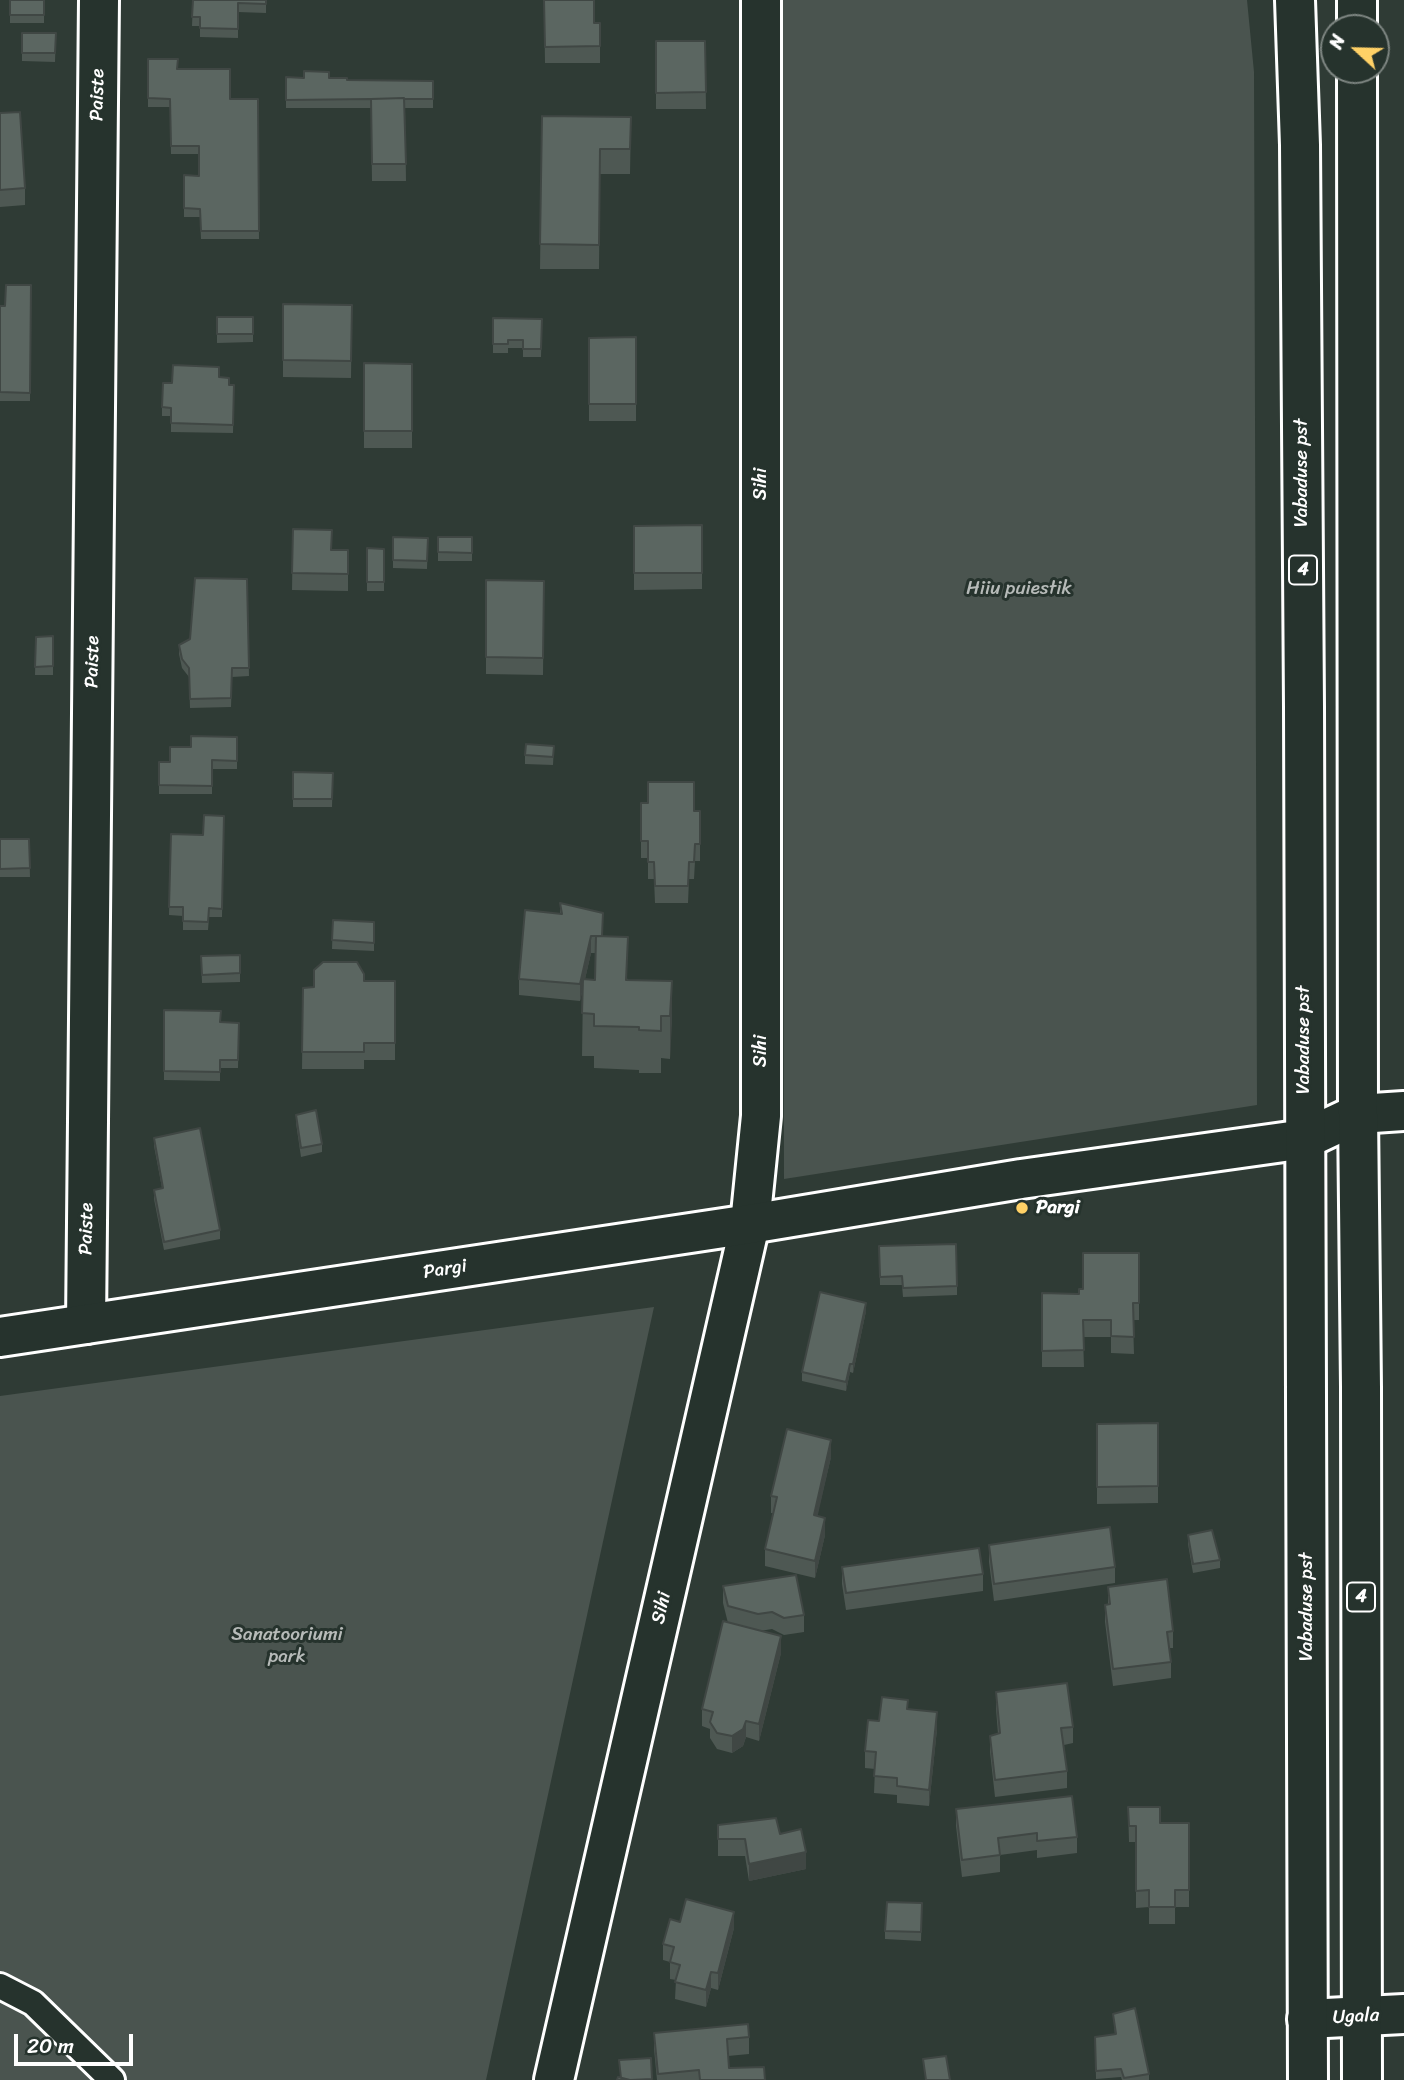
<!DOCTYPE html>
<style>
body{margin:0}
#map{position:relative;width:1404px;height:2080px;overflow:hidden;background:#2f3b35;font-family:Sriracha,sans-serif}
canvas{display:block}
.north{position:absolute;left:1320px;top:14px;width:70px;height:70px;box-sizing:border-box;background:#26332d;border:2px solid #7d8581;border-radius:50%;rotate:292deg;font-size:19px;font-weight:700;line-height:28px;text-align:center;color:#fff}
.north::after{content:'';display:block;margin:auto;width:24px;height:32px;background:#ffd166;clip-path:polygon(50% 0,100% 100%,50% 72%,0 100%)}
.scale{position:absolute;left:14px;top:2034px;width:119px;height:32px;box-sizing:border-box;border:4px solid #fff;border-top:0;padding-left:9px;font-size:21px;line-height:24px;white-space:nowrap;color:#fff;-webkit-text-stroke:5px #26332d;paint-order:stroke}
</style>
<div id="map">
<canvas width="1404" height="2080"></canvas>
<div class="north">N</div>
<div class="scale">20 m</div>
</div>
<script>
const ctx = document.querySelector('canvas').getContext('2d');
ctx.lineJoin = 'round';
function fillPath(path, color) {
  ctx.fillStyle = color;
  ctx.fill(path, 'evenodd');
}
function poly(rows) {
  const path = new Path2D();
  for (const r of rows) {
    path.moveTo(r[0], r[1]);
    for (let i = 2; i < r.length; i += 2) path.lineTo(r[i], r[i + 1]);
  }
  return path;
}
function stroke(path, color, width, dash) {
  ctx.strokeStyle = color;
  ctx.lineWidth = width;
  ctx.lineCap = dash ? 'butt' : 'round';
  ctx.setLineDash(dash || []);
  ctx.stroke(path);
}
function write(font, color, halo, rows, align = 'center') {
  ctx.font = font + ' Sriracha,sans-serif';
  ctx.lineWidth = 6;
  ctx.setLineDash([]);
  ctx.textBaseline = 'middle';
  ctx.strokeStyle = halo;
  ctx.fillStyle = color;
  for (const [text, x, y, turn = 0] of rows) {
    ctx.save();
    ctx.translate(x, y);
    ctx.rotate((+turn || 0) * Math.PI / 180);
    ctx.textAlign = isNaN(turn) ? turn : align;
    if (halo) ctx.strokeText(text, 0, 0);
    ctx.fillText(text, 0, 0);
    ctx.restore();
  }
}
const green = poly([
 [782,0,1247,0,1254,72,1257,1105,784,1179],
 [654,1307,486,2080,0,2080,0,1396]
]);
const service = poly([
 [0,1986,33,2003,112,2080]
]);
const minor = poly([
 [1358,1114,1404,1111],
 [86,1324,99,0],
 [1307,2019,1404,2014],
 [554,2080,750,1224,761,1116,761,0]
]);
const tertiary = poly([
 [0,1337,750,1224,1021,1179,1305,1139,1358,1114]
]);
const trunk = poly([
 [1295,0,1300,145,1304,707,1308,2080],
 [1357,0,1357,28],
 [1357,70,1358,1114,1361,1387,1362,2080]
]);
const wall = poly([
 [10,0,44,0,44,23,10,23],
 [193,0,266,0,266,13,238,12,238,38,200,37,200,26,192,26],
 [544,0,598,0,594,0,594,23,600,23,600,63,545,63],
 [22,33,56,33,55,62,22,61],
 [656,41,705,41,706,109,656,109],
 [148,59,178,69,230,99,258,99,259,239,201,239,200,217,184,217,184,175,199,176,199,154,171,154,170,107,148,107],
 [286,77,329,78,347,80,433,81,433,108,405,108,406,181,372,181,371,108,286,108],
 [0,113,25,188,25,205,0,207],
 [542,116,631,117,630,174,600,174,599,269,540,269],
 [31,285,30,401,0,401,0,306,5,306],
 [283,304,352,305,351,378,283,377],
 [217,317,253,317,253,342,217,343],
 [493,318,542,319,541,357,523,357,523,348,508,348,508,353,493,353],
 [636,337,636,421,589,421,589,338],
 [364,363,412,364,412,448,364,448],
 [219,377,229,385,234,385,233,433,171,432,171,416,162,416,162,407,172,383],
 [702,525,702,589,634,590,634,526],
 [293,529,332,550,348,550,348,591,292,590],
 [393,537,428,538,427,569,393,568],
 [438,537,472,537,472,561,438,561],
 [367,548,384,549,384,591,367,591],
 [247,579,249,676,232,677,231,707,190,708,189,677,182,668,179,654,179,645,190,639],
 [486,580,544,581,543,675,486,674],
 [53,636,53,675,35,675,36,637],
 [237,737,237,769,212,769,212,794,159,794,159,762,170,762,191,747],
 [554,746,553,765,525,764,525,755],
 [293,772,333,773,332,807,293,807],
 [641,803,648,803,694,811,700,811,700,861,695,861,694,879,689,879,688,903,655,903,654,879,648,879,648,858,641,858],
 [224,816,222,917,209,917,208,930,183,930,183,916,169,915,171,834,203,835],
 [0,839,29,839,30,877,0,877],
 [560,903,602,936,628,980,672,981,670,1059,661,1058,661,1073,639,1073,639,1070,594,1068,594,1056,582,1056,583,989,580,1001,519,995,519,979,560,914],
 [591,953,596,953,595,980,585,979],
 [333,920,374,922,374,951,332,949],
 [240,955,240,982,202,983,201,956],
 [364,981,395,981,395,1060,364,1060,364,1069,302,1069,303,988,314,987],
 [164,1010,221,1022,239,1023,238,1068,220,1068,220,1081,164,1080],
 [296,1115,322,1144,322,1152,301,1157,296,1123],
 [154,1138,220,1230,220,1239,164,1250,154,1199,154,1190,162,1188,154,1146],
 [879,1246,957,1286,957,1295,903,1297,902,1285,880,1285],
 [1139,1253,1139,1320,1133,1320,1134,1354,1111,1353,1111,1337,1083,1337,1084,1367,1042,1367,1042,1293,1079,1294,1083,1289],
 [866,1311,853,1373,850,1372,846,1391,802,1381,802,1372],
 [1158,1423,1158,1503,1097,1504,1097,1424],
 [831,1457,817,1516,825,1535,815,1578,765,1566,765,1549,773,1513,771,1513,771,1496],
 [1188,1535,1220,1560,1220,1568,1193,1573,1188,1544],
 [989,1545,1115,1567,1115,1583,994,1601,989,1562],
 [842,1567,983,1574,983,1591,846,1610,842,1584],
 [723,1586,804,1615,804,1632,784,1635,772,1629,760,1631,781,1653,759,1741,746,1737,743,1746,732,1753,717,1749,710,1738,710,1729,702,1726,702,1709,728,1623,723,1603],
 [1108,1587,1173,1631,1173,1648,1169,1648,1171,1662,1171,1678,1113,1686,1105,1622,1105,1605,1108,1604],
 [996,1692,1073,1727,1073,1743,1064,1745,1067,1771,1067,1788,995,1797,990,1752,990,1736,998,1734,996,1709],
 [908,1709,937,1729,929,1806,897,1803,897,1795,874,1793,875,1769,865,1768,865,1751,879,1721],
 [1128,1807,1160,1823,1189,1823,1189,1907,1175,1907,1175,1924,1149,1924,1149,1907,1136,1908,1136,1842,1129,1842],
 [956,1809,1077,1837,1077,1853,1037,1858,1037,1850,1000,1855,1000,1872,962,1877,956,1826],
 [718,1825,780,1834,806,1869,749,1881,745,1856,718,1856],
 [922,1903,921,1941,885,1939,885,1931],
 [680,1922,734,1928,718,1990,711,1988,706,2007,675,1999,676,1980,670,1979,670,1962,663,1960,663,1944],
 [1113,2014,1149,2074,1149,2080,1122,2080,1121,2077,1096,2079,1095,2037,1115,2035],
 [654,2033,749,2037,749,2054,728,2056,729,2068,765,2080,657,2080,654,2049]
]);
const shadedWall = poly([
 [591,936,591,953,580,1001,580,984],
 [672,981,672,1024,670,1059,670,1016],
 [866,1303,866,1311,853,1373,853,1364],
 [850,1364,850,1372,846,1391,846,1382],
 [831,1440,831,1457,814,1532,814,1515],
 [825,1518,825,1535,815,1578,815,1561],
 [781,1636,781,1653,759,1741,759,1724],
 [937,1712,937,1729,929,1806,929,1790],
 [746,1721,746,1737,743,1746,732,1753,732,1736],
 [806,1852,806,1869,749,1881,749,1864],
 [734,1912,734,1928,718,1990,718,1973],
 [711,1972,711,1988,706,2007,706,1990]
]);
const building = poly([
 [10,0,44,0,44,15,10,15,10,0],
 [193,0,266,0,266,4,238,3,238,29,200,28,200,17,192,17,193,0],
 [544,0,594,0,594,23,600,23,600,46,545,47,544,0],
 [22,33,56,33,55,53,22,53,22,33],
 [656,41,705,41,706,92,656,93,656,41],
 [148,59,178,59,177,69,230,69,230,99,258,99,259,231,201,231,200,209,184,208,184,175,199,176,199,146,171,146,170,99,148,98,148,59],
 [304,71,329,72,329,78,347,78,347,80,433,81,433,99,404,99,404,98,371,99,286,100,286,77,304,78,304,71],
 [404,98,406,164,372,164,371,99,404,98],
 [20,112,25,188,0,190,0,113,20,112],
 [542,116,631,117,630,149,600,149,599,245,540,244,542,116],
 [6,285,31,285,30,393,0,392,0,306,5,306,6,285],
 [283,304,352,305,351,361,283,360,283,304],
 [217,317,253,317,253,334,217,334,217,317],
 [493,318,542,319,541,349,523,349,523,340,508,340,508,344,493,344,493,318],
 [636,337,636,404,589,404,589,338,636,337],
 [364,363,412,364,412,431,364,431,364,363],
 [173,365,219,367,219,377,229,378,229,385,234,385,233,425,171,423,171,408,162,407,163,383,172,383,173,365],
 [702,525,702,573,634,573,634,526,702,525],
 [293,529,332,530,331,550,348,550,348,574,292,573,293,529],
 [393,537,428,538,427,561,393,560,393,537],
 [438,537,472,537,472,553,438,552,438,537],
 [367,548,384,549,384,582,367,582,367,548],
 [195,578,247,579,249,668,232,668,231,698,190,699,189,668,182,659,179,645,190,639,195,578],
 [486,580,544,581,543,658,486,657,486,580],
 [53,636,53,666,35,667,36,637,53,636],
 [191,736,237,737,237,761,212,760,212,786,159,785,159,762,170,762,170,747,191,747,191,736],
 [526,744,554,746,553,757,525,755,526,744],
 [293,772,333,773,332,799,293,799,293,772],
 [648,782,694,782,694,811,700,811,700,844,695,844,694,862,689,862,688,886,655,886,654,862,648,862,648,841,641,841,641,803,648,803,648,782],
 [204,815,224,816,222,909,209,908,208,922,183,921,183,907,169,907,171,834,203,835,204,815],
 [0,839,29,839,30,868,0,869,0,839],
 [560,903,603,913,602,936,591,936,580,984,519,979,525,910,562,914,560,903],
 [333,920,374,922,374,943,332,940,333,920],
 [596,936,628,937,626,980,672,981,670,1016,661,1016,661,1031,639,1030,639,1027,594,1026,594,1014,582,1013,583,979,595,980,596,936],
 [240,955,240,973,202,975,201,956,240,955],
 [323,962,357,962,364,974,364,981,395,981,395,1043,364,1043,364,1052,302,1052,303,988,314,987,314,970,323,962],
 [164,1010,221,1011,220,1022,239,1023,238,1060,220,1060,220,1072,164,1071,164,1010],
 [316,1110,322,1144,301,1148,296,1115,316,1110],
 [200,1128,220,1230,164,1242,154,1190,163,1188,154,1138,200,1128],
 [956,1244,957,1286,903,1288,902,1276,880,1277,879,1246,956,1244],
 [1083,1253,1139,1253,1139,1303,1133,1303,1134,1337,1111,1336,1111,1320,1083,1320,1084,1350,1042,1351,1042,1293,1079,1294,1079,1289,1083,1289,1083,1253],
 [820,1292,866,1303,853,1364,850,1364,846,1382,802,1372,820,1292],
 [1158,1423,1158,1486,1097,1487,1097,1424,1158,1423],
 [787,1429,831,1440,814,1515,825,1518,815,1561,765,1549,777,1497,771,1496,787,1429],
 [1110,1527,1115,1567,994,1584,989,1545,1110,1527],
 [1212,1530,1220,1560,1193,1564,1188,1535,1212,1530],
 [979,1548,983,1574,846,1593,842,1567,979,1548],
 [796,1575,804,1615,784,1618,772,1612,758,1614,728,1606,723,1586,796,1575],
 [1167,1579,1173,1631,1167,1632,1171,1662,1113,1669,1105,1605,1110,1604,1108,1587,1167,1579],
 [723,1621,781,1636,759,1724,746,1721,743,1729,732,1736,717,1733,710,1722,713,1712,702,1709,723,1621],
 [1067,1683,1073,1727,1061,1728,1067,1771,995,1780,990,1736,1000,1733,996,1692,1067,1683],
 [882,1697,908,1700,907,1709,937,1712,929,1790,897,1786,897,1778,874,1776,876,1752,865,1751,868,1720,879,1721,882,1697],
 [1072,1796,1077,1837,1037,1841,1037,1833,998,1838,1000,1855,962,1860,956,1809,1072,1796],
 [1128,1807,1160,1807,1160,1823,1189,1823,1189,1890,1175,1890,1175,1907,1149,1907,1149,1890,1136,1891,1136,1826,1129,1826,1128,1807],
 [776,1818,780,1834,801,1829,806,1852,749,1864,745,1839,718,1839,718,1825,776,1818],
 [686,1899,734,1912,718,1973,711,1972,706,1990,675,1982,680,1965,670,1962,674,1947,663,1944,670,1919,680,1922,686,1899],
 [887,1902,922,1903,921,1932,885,1931,887,1902],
 [1135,2008,1149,2074,1124,2078,1121,2069,1096,2071,1095,2037,1116,2034,1113,2014,1135,2008],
 [748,2024,749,2037,727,2039,729,2068,764,2067,765,2080,700,2080,699,2070,658,2074,654,2033,748,2024],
 [946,2056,950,2080,926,2080,923,2059,946,2056],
 [651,2058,652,2079,630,2080,621,2078,619,2060,651,2058],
 [618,2077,630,2080,617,2080,618,2077]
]);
const markers = [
 [1022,1208,7,"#ffd166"]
];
const shields = [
 [1303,570,28],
 [1361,1597,28]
];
const shieldNames = [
 ["4",1303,570],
 ["4",1361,1597]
];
const streetNames = [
 ["Paiste",98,95,-89],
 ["Vabaduse pst",1302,473,-90],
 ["Sihi",761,484,-90],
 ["Paiste",93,662,-89],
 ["Vabaduse pst",1304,1040,-90],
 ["Sihi",761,1051,-90],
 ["Paiste",87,1229,-89],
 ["Pargi",445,1270,-9],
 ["Vabaduse pst",1307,1607,-90],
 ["Sihi",662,1608,-77],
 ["Ugala",1356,2017,-3]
];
const parkNames = [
 ["Hiiu puiestik",1019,589],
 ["Sanatooriumi",287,1635],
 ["park",287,1657]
];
const poiNames = [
 ["Pargi",1036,1208]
];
fillPath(green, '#4a544f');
stroke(service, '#fff', 30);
stroke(minor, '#fff', 44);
stroke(tertiary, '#fff', 44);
stroke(trunk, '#fff', 44);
stroke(service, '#26332d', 24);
stroke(minor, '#26332d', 38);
stroke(tertiary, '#26332d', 38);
stroke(trunk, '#26332d', 38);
fillPath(wall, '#4e5853');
fillPath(shadedWall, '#404744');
fillPath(building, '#5b6661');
stroke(building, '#404744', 2);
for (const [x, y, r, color] of markers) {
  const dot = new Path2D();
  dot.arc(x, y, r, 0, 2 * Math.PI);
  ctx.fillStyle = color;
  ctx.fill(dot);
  stroke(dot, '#26332d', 2.5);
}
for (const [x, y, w] of shields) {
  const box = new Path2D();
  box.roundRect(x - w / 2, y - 14.5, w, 29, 5);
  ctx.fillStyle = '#26332d';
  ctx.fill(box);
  stroke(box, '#fff', 2);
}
write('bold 18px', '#fff', null, shieldNames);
write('19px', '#fff', '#26332d', streetNames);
write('19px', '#b7bbb9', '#26332d', parkNames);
write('bold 19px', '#fff', '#26332d', poiNames, 'left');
</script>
